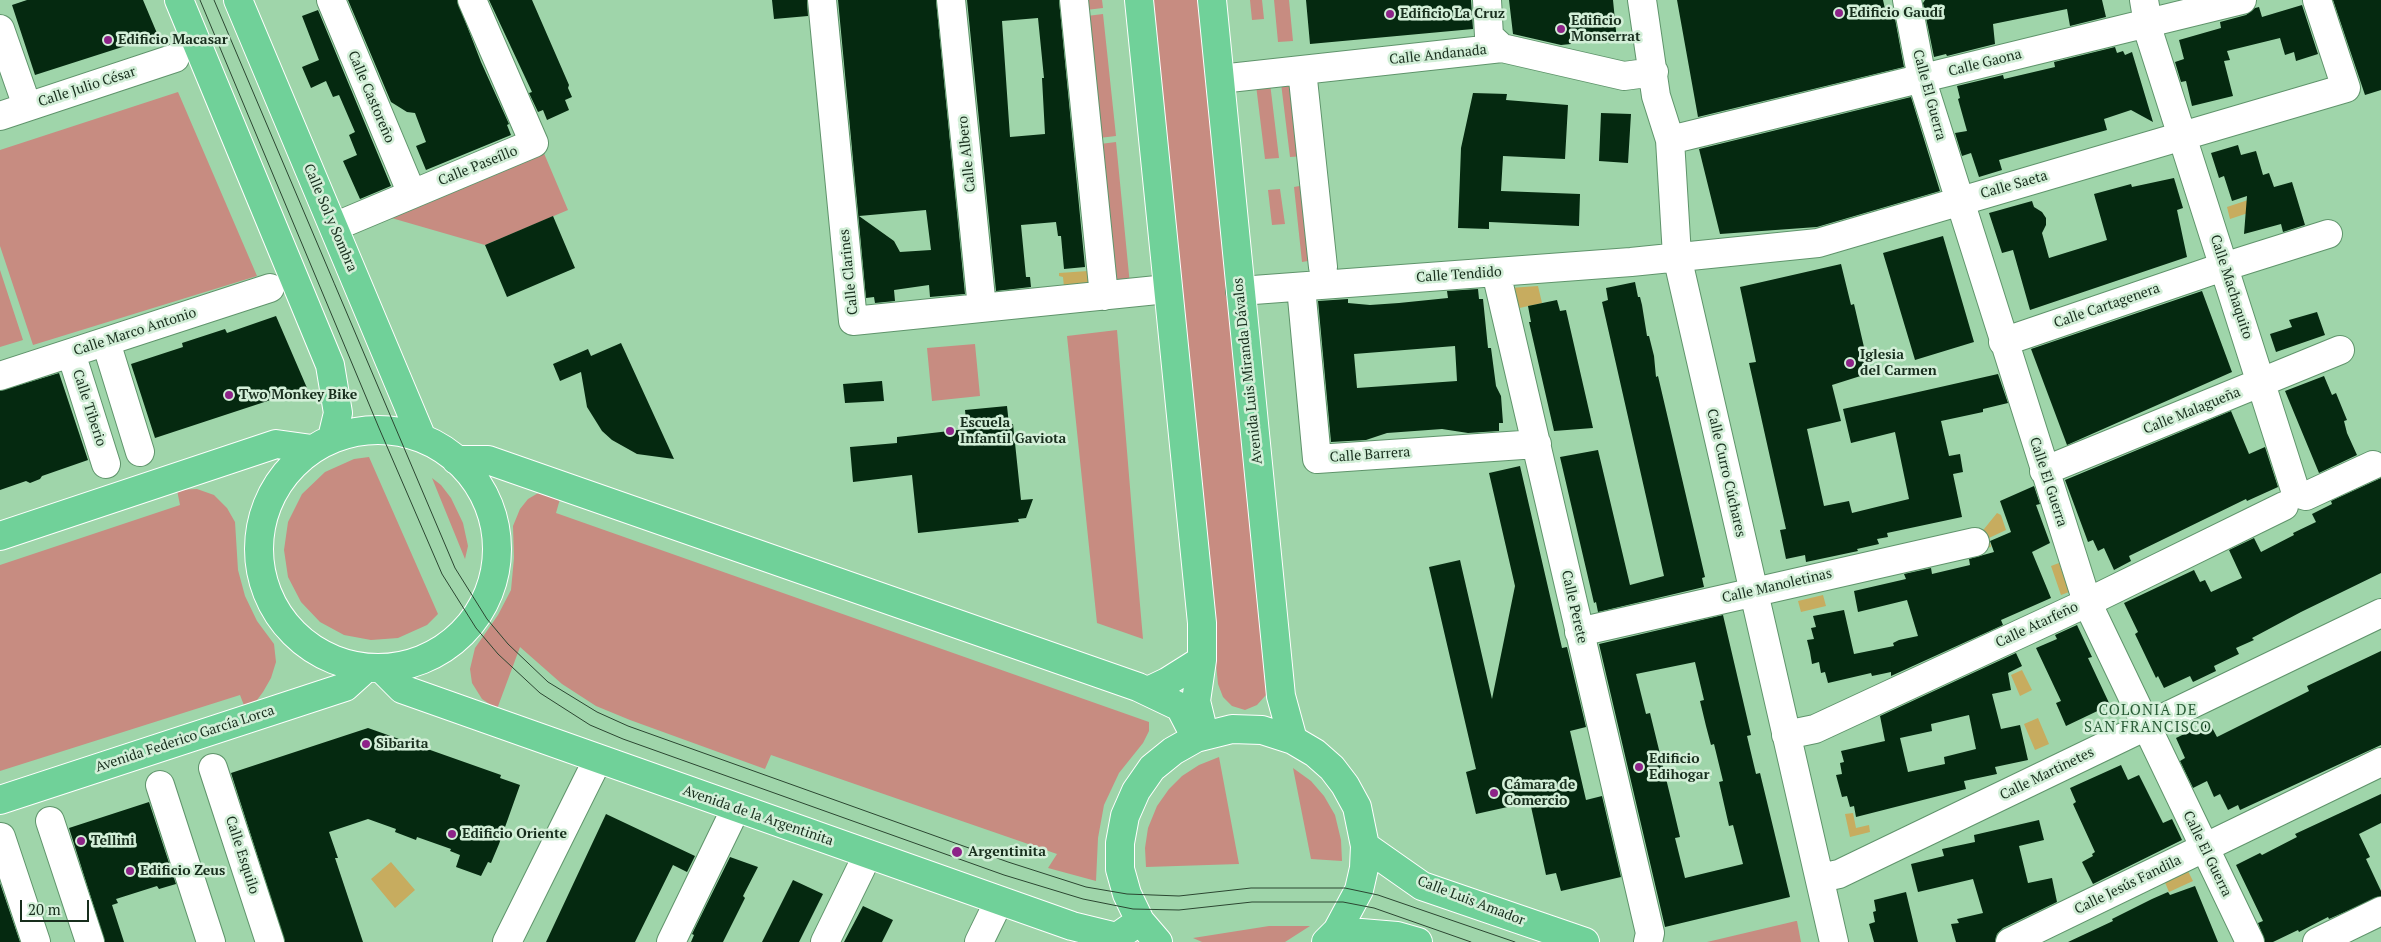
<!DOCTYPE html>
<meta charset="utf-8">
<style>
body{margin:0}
#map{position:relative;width:2381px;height:942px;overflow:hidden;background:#9fd5aa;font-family:"PT Serif",serif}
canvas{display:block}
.scale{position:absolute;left:20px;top:900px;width:69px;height:22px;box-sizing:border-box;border:2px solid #182e1d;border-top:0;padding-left:6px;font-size:15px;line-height:18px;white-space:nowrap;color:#182e1d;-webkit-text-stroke:4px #d3efd8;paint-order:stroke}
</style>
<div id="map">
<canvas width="2381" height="942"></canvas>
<div class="scale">20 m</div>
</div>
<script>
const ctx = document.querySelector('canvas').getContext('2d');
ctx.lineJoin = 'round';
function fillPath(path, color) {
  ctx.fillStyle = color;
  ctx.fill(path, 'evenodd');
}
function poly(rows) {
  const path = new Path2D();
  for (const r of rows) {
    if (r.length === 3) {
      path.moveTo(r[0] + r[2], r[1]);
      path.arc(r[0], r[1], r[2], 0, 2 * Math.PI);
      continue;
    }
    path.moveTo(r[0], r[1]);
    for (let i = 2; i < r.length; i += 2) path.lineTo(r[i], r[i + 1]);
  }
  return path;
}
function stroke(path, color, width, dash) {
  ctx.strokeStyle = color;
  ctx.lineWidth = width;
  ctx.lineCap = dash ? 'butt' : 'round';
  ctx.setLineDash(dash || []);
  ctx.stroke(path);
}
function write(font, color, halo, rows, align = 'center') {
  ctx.font = font + ' "PT Serif",serif';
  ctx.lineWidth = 5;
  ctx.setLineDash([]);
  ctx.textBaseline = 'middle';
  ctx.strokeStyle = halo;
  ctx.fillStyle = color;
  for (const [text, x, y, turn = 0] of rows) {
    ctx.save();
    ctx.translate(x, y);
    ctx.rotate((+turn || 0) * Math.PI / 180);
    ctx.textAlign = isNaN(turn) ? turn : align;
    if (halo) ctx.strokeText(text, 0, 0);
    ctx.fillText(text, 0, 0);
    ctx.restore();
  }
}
const green = poly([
 [1085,0,1102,0,1103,8,1086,10],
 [1150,0,1200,0,1269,680,1266,695,1257,705,1245,710,1232,706,1223,697,1218,684],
 [1250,0,1262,0,1264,19,1252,20],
 [1274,0,1289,0,1293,41,1278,42],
 [1103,14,1116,136,1099,138,1087,16],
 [1296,81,1305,156,1290,157,1281,83],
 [1270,83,1279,158,1265,159,1256,85],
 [178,92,257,276,33,345,0,246,0,150],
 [1116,142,1130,285,1114,287,1100,144],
 [543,151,568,210,485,245,388,217],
 [1305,185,1314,260,1302,262,1294,187],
 [1280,189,1285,224,1272,225,1268,190],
 [0,270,23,340,0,347],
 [1117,330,1135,548,1143,639,1097,623,1067,336],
 [975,344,980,396,932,401,927,348],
 [369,457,438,614,427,625,398,638,371,640,344,635,320,622,301,602,288,577,284,550,288,522,302,494,325,472,354,459],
 [432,478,441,485,451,498,463,523,468,546,465,559],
 [197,489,214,495,227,508,235,522,238,570,245,596,257,621,274,644,276,662,271,678,263,692,254,704,245,708,240,695,0,771,0,565,180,505,177,490],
 [540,492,560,499,556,513,1149,722,1149,731,1143,743,1119,773,1104,805,1098,838,1096,881,1048,868,1057,854,771,755,765,769,630,720,596,706,562,684,520,647,497,709,482,699,472,683,470,669,475,648,498,615,511,590,514,558,513,526,520,509,528,499],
 [1219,757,1239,864,1146,867,1145,848,1148,828,1157,806,1169,789,1182,776,1199,765],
 [1293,768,1311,781,1324,796,1335,815,1341,840,1342,861,1311,859],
 [1797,921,1801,942,1707,942,1796,921],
 [1269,926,1310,926,1285,942,1202,942,1193,938]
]);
const water = poly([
 [2251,199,2254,211,2230,219,2227,207],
 [1088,271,1089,285,1064,287,1063,277,1059,276,1059,273],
 [1538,286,1542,303,1515,309,1510,288],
 [1997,513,2001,515,2006,530,1989,538,1991,547,1982,548,1980,534],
 [2059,563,2069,592,2061,595,2051,566],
 [1823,595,1826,606,1801,612,1798,601],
 [2022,670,2032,690,2020,696,2011,675],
 [2038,718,2049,744,2035,750,2024,724],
 [1853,813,1856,828,1869,825,1870,832,1850,837,1845,814],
 [391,862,415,890,395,908,371,879],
 [2187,869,2193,881,2169,892,2164,880]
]);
const building = poly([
 [27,0,143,0,159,38,142,44,141,41,35,75,12,5],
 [348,0,457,0,481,62,509,124,507,125,511,135,426,170,416,146,426,142,415,113,407,112,391,102],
 [489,0,532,0,569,85,568,88,572,97,565,100,569,110,547,120,543,110,538,112,529,93,532,92],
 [772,0,807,0,808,16,774,19],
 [838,0,936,0,965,294,930,297,929,285,894,290,895,301,875,303,874,297,866,298],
 [926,210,931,250,900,252,894,241,859,216],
 [967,0,1059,0,1085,267,1064,269,1061,236,1058,236,1056,222,1021,225,1026,277,1030,277,1031,287,996,291],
 [1038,18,1044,78,1042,78,1045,134,1010,137,1002,21],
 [1306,0,1471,0,1473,29,1310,44],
 [1509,0,1613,0,1617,41,1572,38,1571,44,1561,45,1513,34],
 [1677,0,1883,0,1885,9,1893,8,1904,67,1698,117],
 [1925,0,2102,0,2106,17,2070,26,2067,9,1993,24,1995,44,1947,56,1946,54,1934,57,1923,3],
 [2333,0,2381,0,2381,90,2365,95],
 [2302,5,2318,54,2296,61,2294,52,2285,55,2280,38,2227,51,2230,60,2224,61,2233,96,2192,106,2186,81,2181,82,2175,62,2184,59,2179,40,2221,28,2220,22,2246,15,2255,8,2259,7,2262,17],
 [318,10,391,186,360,199,343,161,357,155,349,135,355,132,339,95,333,97,326,81,311,88,302,67,319,60,302,16],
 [2115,47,2117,53,2123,51,2125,55,2132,52,2153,122,2131,110,2104,119,2107,130,1999,160,2002,170,1979,177,1971,153,1962,156,1955,133,1967,131,1958,99,1960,98,1957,86,2003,75,2004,79,2055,67,2054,62],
 [1473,93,1507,94,1506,100,1568,105,1565,159,1503,156,1501,191,1580,194,1579,226,1489,222,1489,229,1458,228,1461,148],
 [1911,97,1940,191,1817,227,1720,234,1699,149],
 [1601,113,1631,114,1628,163,1599,161],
 [2238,145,2241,155,2256,151,2263,175,2269,173,2274,187,2292,182,2305,225,2283,232,2281,224,2244,234,2247,196,2232,201,2224,176,2219,178,2211,153],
 [2174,178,2183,208,2177,210,2187,257,2030,310,2013,250,2002,253,1989,213,2032,201,2034,207,2042,212,2046,218,2046,225,2042,233,2049,258,2107,240,2094,194,2131,184,2132,187],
 [553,216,575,268,507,297,485,245],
 [1943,236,1974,342,1915,360,1883,253],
 [1841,264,1851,305,1854,304,1870,373,1832,385,1841,421,1807,429,1824,506,1849,501,1852,513,1909,499,1895,432,1851,443,1843,409,1998,374,2008,403,1983,409,1983,412,1941,421,1949,456,1960,454,1963,472,1953,474,1962,517,1887,533,1888,537,1877,539,1879,544,1857,549,1858,551,1806,562,1805,555,1786,559,1780,530,1786,529,1749,363,1756,362,1740,287],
 [1635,282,1638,297,1640,297,1642,305,1647,336,1649,336,1654,356,1656,377,1658,376,1705,577,1702,578,1704,587,1598,612,1596,602,1594,603,1560,457,1598,450,1630,585,1664,576,1602,302,1608,300,1606,288],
 [1478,289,1479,299,1483,299,1488,348,1491,348,1496,386,1501,396,1503,423,1499,423,1499,431,1468,433,1442,429,1387,433,1366,440,1331,442,1318,301,1348,299,1348,303,1370,305,1399,303,1448,298,1447,291],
 [1455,346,1457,381,1357,388,1354,354],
 [2202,291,2232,372,2067,445,2031,349],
 [1557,300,1560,311,1566,310,1593,428,1554,431,1529,322,1531,322,1528,306],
 [2317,312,2325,335,2276,352,2270,334,2292,327,2289,320],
 [276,316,307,388,155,438,131,364,183,347,182,343,225,329,227,333],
 [621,343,674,459,637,454,612,440,602,431,587,407,581,372,560,381,553,364,588,349,591,356],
 [59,373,88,460,42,476,40,479,30,483,26,481,0,490,0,391],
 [2324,376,2332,395,2336,393,2347,420,2344,421,2347,433,2357,455,2319,473,2285,391],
 [882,381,884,401,845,403,843,384],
 [1007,406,1009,425,1013,424,1021,500,1033,499,1026,518,1018,519,1019,522,918,533,912,475,853,482,850,447,897,443,897,437,967,429,965,410],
 [2231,411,2249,454,2265,447,2278,487,2247,501,2246,499,2129,556,2131,561,2114,570,2104,548,2098,551,2093,540,2088,542,2065,480],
 [1520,466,1562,648,1567,647,1586,727,1570,731,1586,800,1602,796,1621,877,1561,891,1556,873,1546,875,1530,802,1476,814,1466,772,1476,769,1429,567,1460,560,1492,699,1515,586,1489,473],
 [2381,478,2381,573,2301,612,2252,638,2254,640,2236,648,2239,654,2214,666,2216,671,2193,682,2190,676,2164,688,2158,676,2156,678,2135,634,2138,632,2124,603,2194,570,2200,582,2205,580,2211,592,2242,578,2229,550,2254,538,2261,552,2294,535,2293,533,2316,522,2312,514,2332,504,2331,501],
 [2034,486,2040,504,2036,505,2050,543,2032,552,2051,598,2001,620,2003,625,1891,676,1891,672,1872,676,1871,673,1828,683,1825,672,1821,673,1819,662,1812,664,1810,652,1807,640,1814,639,1811,628,1816,627,1813,616,1844,610,1854,654,1894,646,1893,643,1899,640,1918,636,1907,600,1858,612,1854,591,1906,579,1904,574,1931,568,1932,574,1970,565,1969,559,1994,552,1990,541,2011,532,2000,501],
 [1723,615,1751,735,1747,736,1756,774,1760,773,1790,897,1665,927,1599,644],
 [1695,662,1704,700,1700,701,1706,726,1711,745,1714,744,1723,781,1719,782,1729,826,1733,825,1743,864,1685,878,1675,838,1680,837,1671,799,1650,713,1646,714,1636,674],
 [2077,625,2092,657,2088,658,2110,705,2066,726,2056,703,2061,701,2036,648,2057,639,2055,635],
 [2381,651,2381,745,2240,810,2238,805,2228,810,2220,794,2214,797,2207,781,2193,788,2180,761,2185,758,2176,738,2209,722,2217,737,2309,691,2307,686],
 [2016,653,2022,666,2008,673,2011,690,1992,694,2001,729,2020,725,2028,760,1995,767,1997,774,1964,781,1966,789,1856,817,1854,806,1850,807,1847,796,1842,797,1836,775,1842,774,1840,763,1844,762,1841,751,1885,741,1880,716],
 [1969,715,1976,749,1944,757,1945,764,1908,772,1900,738,1932,731,1931,724],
 [368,728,501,775,500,778,520,785,499,844,491,863,488,862,481,876,456,867,460,855,450,851,451,849,417,837,416,840,395,832,396,829,368,819,329,832,338,858,335,858,363,942,285,942,231,773],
 [2121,765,2128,780,2139,775,2163,823,2172,819,2182,840,2093,884,2082,862,2093,856,2092,854,2095,852,2073,804,2076,802,2070,788],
 [2381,794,2381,823,2359,834,2370,857,2366,859,2381,891,2381,896,2329,919,2328,917,2299,932,2298,930,2273,942,2265,942,2258,923,2263,921,2236,865,2260,853,2262,855,2297,837,2295,834],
 [149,802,176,884,159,889,157,886,116,899,118,903,112,905,124,942,105,942,69,828],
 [606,814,695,856,687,872,673,865,635,942,546,942],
 [2039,820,2044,840,2019,846,2028,883,2052,878,2057,902,2003,928,1997,934,1995,942,1956,942,1951,924,1959,923,1957,919,1983,913,1973,879,1918,892,1911,864,1944,856,1942,849,1975,842,1974,835],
 [730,857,758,867,743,896,745,898,723,942,691,942,694,935,692,934],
 [793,880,823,894,799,942,762,942],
 [0,883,20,942,0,942],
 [2195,886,2218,942,2068,942,2113,921,2112,919,2152,899,2168,892,2170,895],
 [1906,892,1918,942,1874,942,1869,924,1875,922,1873,912,1876,911,1874,900],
 [863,906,893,920,882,942,844,942]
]);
const minor = poly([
 [331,0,412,194],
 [822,0,853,321,1167,289],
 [951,0,982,308],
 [1074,0,1104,296],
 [1487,0,1489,36,1502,48],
 [1642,0,1656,96,1670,140,1677,256,1834,942],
 [1907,0,1923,84,2087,602,2250,942],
 [2144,0,2150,36,2296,493,2306,496,2373,465],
 [0,29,27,106],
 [1302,70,1323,267],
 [1220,79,1502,48,1624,76,1654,72],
 [0,116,175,58],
 [1670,140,2242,0],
 [334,227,534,143,472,0],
 [2236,263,2328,234],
 [1496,272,1650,933,1648,942],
 [1301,287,1317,459,1537,444],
 [1240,291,1631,262,1818,243,2346,88,2317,0],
 [106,342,140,452],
 [2003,342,2211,271],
 [71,353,106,464],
 [0,376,270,288],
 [2044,471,2340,350],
 [1579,632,1975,542],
 [1786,735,1815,729,2078,607,2284,506],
 [213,768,270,942],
 [160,785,211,942],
 [50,821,90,942],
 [1,837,36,942],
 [1820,878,1839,874,2381,613],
 [507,942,598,759],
 [671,942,736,808],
 [825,942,868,854],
 [979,942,999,901],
 [2010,942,2381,762],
 [2317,942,2381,911]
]);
const major = poly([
 [179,0,330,365,338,413,332,438],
 [238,0,421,436],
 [1139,0,1202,623,1202,660,1196,701,1204,734],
 [1212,0,1281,696,1293,740],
 [378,549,119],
 [456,460,488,460,1138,687,1180,707,1196,738],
 [0,536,276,444,312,449],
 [382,669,402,689,1072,926,1117,937,1140,921],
 [1148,691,1167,682,1202,660],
 [0,800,345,687,365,669],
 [1365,846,1422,886,1585,942],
 [1337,931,1397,936,1418,942],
 [1158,942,1140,921,1127,894,1120,869,1120,843,1125,816,1136,791,1152,768,1173,751,1196,738,1232,729,1262,730,1293,740,1315,753,1332,768,1345,785,1357,807,1365,846,1364,868,1359,890,1337,931,1326,942]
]);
const tram = poly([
 [200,0,379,428,442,574,476,628,498,654,540,693,590,725,623,739,1004,875,1083,899,1133,909,1179,910,1252,902,1343,902,1374,908,1471,942],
 [214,0,455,568,487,619,508,644,548,682,597,712,628,726,1008,862,1086,887,1127,894,1179,896,1251,888,1345,888,1378,895,1515,942]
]);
const markers = [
 [1839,13,5,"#8d2388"],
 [1390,14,5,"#8d2388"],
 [1561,29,5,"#8d2388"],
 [108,40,5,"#8d2388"],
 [1850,363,5,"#8d2388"],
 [229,395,5,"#8d2388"],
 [950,431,5,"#8d2388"],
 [366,744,5,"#8d2388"],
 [1639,767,5,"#8d2388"],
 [1494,793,5,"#8d2388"],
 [452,834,5,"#8d2388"],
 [81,841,5,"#8d2388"],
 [957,852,6,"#8d2388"],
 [130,871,5,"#8d2388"]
];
const poiNames = [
 ["Edificio Gaudí",1849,13],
 ["Edificio La Cruz",1400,14],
 ["Edificio",1571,21],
 ["Monserrat",1571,37],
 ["Edificio Macasar",118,40],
 ["Iglesia",1860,355],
 ["del Carmen",1860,371],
 ["Two Monkey Bike",239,395],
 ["Escuela",960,423],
 ["Infantil Gaviota",960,439],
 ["Sibarita",376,744],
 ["Edificio",1649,759],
 ["Edihogar",1649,775],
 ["Cámara de",1504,785],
 ["Comercio",1504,801],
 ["Edificio Oriente",462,834],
 ["Tellini",91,841],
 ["Argentinita",968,852],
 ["Edificio Zeus",140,871]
];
const streetNames = [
 ["Calle Andanada",1438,55,-6],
 ["Calle Gaona",1985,63,-14],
 ["Calle Julio César",87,87,-18],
 ["Calle El Guerra",1929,95,75],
 ["Calle Castoreño",371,97,67],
 ["Calle Albero",967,154,-96],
 ["Calle Paseíllo",478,166,-22],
 ["Calle Saeta",2014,185,-16],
 ["Calle Sol y Sombra",330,218,67],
 ["Calle Clarines",849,272,-96],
 ["Calle Tendido",1459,275,-4],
 ["Calle Machaquito",2231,287,72],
 ["Calle Cartagenera",2107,306,-19],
 ["Calle Marco Antonio",135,332,-18],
 ["Avenida Luis Miranda Dávalos",1248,371,-96],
 ["Calle Tiberio",89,408,72],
 ["Calle Malagueña",2192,411,-22],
 ["Calle Barrera",1370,455,-4],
 ["Calle Curro Cúchares",1726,473,77],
 ["Calle El Guerra",2048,482,72],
 ["Calle Manoletinas",1777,586,-13],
 ["Calle Perete",1574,607,77],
 ["Calle Atarfeño",2037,625,-25],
 ["Avenida Federico García Lorca",185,739,-18],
 ["Calle Martinetes",2047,774,-26],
 ["Avenida de la Argentinita",758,816,19],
 ["Calle El Guerra",2207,854,64],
 ["Calle Esquilo",242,855,72],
 ["Calle Jesús Fandila",2128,885,-26],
 ["Calle Luis Amador",1471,901,21]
];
const neighbourhoodNames = [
 ["COLONIA DE",2148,711],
 ["SAN FRANCISCO",2148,728]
];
fillPath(green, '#c78c81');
fillPath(water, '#c7ac5f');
fillPath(building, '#052910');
stroke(minor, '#5f946b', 30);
stroke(major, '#fff', 30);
stroke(minor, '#fff', 28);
stroke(major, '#70d199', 28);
stroke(tram, '#2b4631', 1);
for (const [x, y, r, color] of markers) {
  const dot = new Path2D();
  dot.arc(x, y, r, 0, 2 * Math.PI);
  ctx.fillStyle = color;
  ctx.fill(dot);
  stroke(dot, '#d3efd8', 2);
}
write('bold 14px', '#182e1d', '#d3efd8', poiNames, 'left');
write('14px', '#182e1d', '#d3efd8', streetNames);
ctx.letterSpacing = '1px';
write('15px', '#2a5d37', '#d3efd8', neighbourhoodNames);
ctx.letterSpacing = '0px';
</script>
